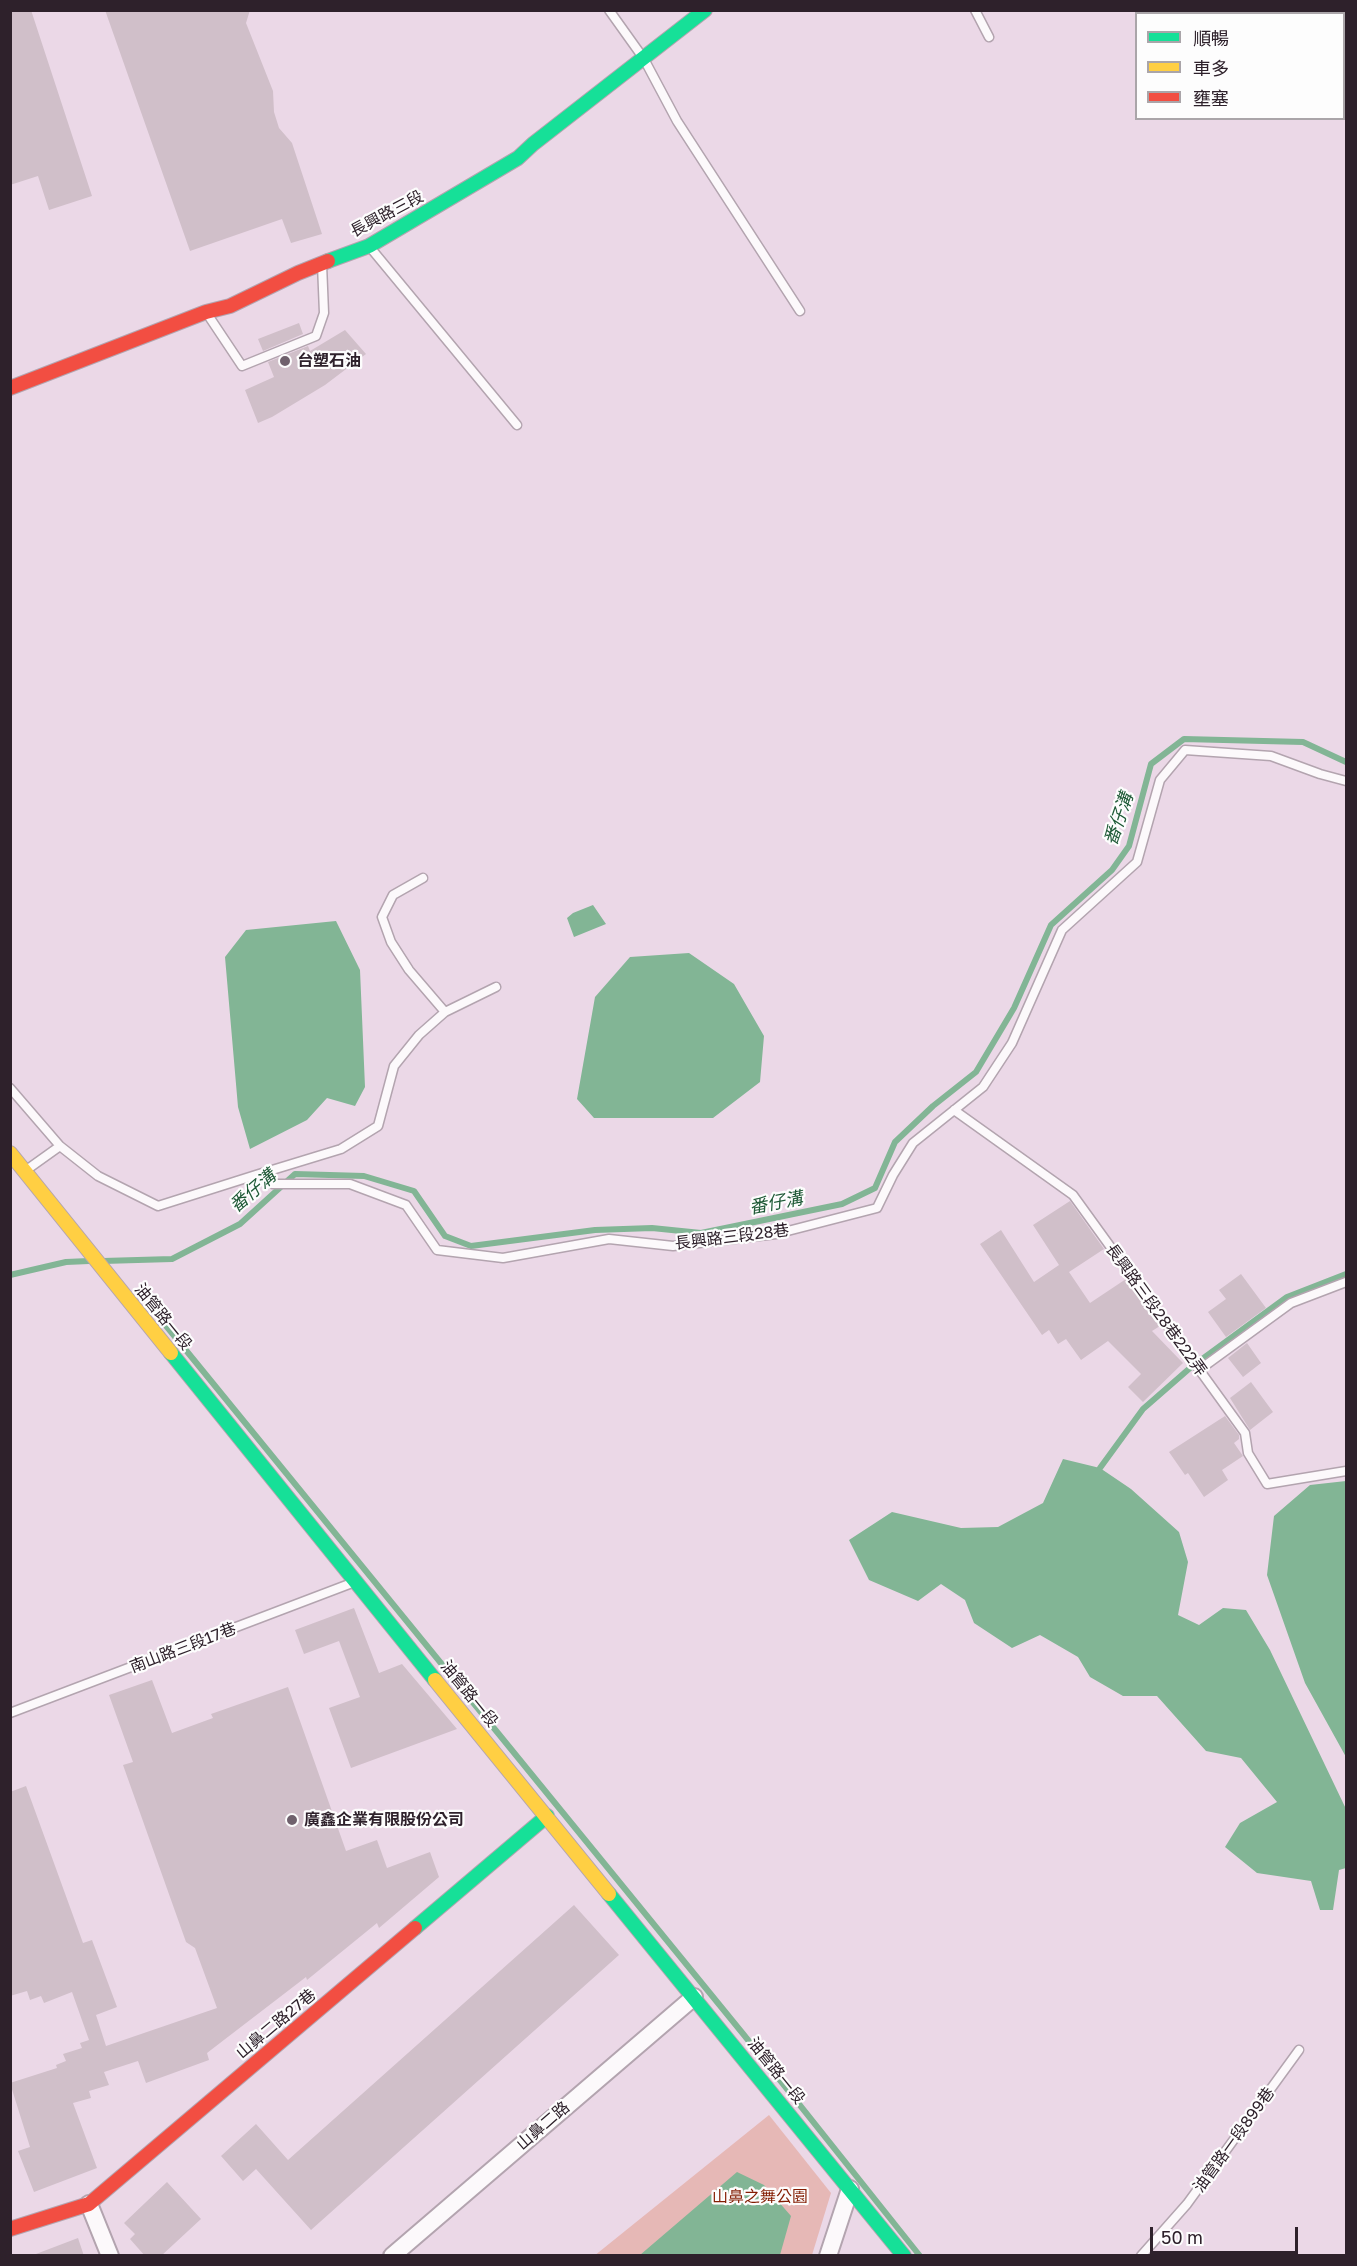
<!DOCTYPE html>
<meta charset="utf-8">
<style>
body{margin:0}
#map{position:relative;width:1357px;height:2266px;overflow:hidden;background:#ebd8e7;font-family:"Golos Text","Noto Sans TC",sans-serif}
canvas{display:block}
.frame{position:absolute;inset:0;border:12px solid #2e212b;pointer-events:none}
.legend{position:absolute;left:1135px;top:12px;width:210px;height:108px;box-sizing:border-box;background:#fdfdfd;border:2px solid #aaa5a9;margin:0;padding:8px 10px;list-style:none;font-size:18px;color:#2e212b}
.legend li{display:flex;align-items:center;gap:12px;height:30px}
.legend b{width:30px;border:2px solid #aaa5a9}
.scale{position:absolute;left:1150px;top:2227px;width:148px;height:27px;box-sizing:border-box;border:3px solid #2e212b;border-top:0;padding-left:8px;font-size:18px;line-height:21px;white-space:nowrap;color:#2e212b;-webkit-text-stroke:4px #fdfdfd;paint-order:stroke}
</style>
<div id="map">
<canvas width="1357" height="2266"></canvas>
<div class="frame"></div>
<ul class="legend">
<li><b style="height:8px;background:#16e098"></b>順暢</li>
<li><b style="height:8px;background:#ffcf43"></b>車多</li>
<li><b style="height:8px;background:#f24e42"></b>壅塞</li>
</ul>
<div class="scale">50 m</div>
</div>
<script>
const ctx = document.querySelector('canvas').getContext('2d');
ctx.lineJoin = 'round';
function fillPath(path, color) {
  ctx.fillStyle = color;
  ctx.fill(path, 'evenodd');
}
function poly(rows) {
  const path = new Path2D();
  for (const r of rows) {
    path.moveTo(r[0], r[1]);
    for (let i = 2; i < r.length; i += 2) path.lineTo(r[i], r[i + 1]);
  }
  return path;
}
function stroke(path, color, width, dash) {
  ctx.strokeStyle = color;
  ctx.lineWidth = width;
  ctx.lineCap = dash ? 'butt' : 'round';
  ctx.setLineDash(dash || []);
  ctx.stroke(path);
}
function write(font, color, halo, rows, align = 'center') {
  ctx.font = font + ' "Golos Text","Noto Sans TC",sans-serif';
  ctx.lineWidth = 4.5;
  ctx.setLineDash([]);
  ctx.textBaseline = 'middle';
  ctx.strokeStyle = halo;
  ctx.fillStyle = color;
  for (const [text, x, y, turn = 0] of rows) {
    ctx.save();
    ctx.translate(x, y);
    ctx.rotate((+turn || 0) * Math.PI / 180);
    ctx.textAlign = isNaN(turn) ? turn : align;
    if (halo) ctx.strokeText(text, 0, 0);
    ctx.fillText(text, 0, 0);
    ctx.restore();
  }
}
const green = poly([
 [769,2115,831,2193,812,2255,594,2256]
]);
const water = poly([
 [593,905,606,924,574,937,567,918,573,913],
 [336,921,360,970,365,1087,355,1106,327,1098,307,1120,250,1149,238,1107,225,957,246,930],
 [689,953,734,984,764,1036,760,1082,713,1118,594,1118,577,1099,595,997,630,957],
 [1063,1459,1100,1468,1131,1489,1179,1532,1188,1562,1178,1615,1199,1625,1223,1608,1246,1610,1270,1650,1346,1809,1346,1868,1339,1870,1333,1910,1320,1910,1311,1881,1257,1873,1225,1847,1240,1823,1277,1802,1241,1758,1206,1751,1157,1696,1123,1696,1090,1677,1078,1657,1040,1635,1012,1648,974,1623,965,1600,941,1584,918,1601,869,1580,849,1540,892,1512,961,1528,998,1527,1043,1503],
 [1346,1481,1346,1757,1305,1683,1267,1575,1274,1516,1310,1485],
 [737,2172,764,2185,791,2216,780,2255,640,2255]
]);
const stream = poly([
 [1235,10,1238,14],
 [1344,94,1346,94],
 [103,1261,172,1259,240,1224,295,1174,364,1176,414,1191,445,1236,471,1246,595,1230,652,1228,701,1233,842,1204,875,1188,895,1142,933,1106,976,1072,1014,1008,1051,925,1112,870,1129,846,1151,764,1184,739,1303,742,1346,762],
 [10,1275,66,1262,89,1261],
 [154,1311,744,2035,920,2256],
 [1100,1468,1143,1409,1190,1368,1287,1297,1346,1274]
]);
const building = poly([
 [10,10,31,10,92,196,49,210,38,176,10,185],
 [105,10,250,10,246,23,273,91,274,112,279,128,292,143,322,234,291,243,282,219,190,251],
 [299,323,303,334,263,351,258,339],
 [345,330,366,354,325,385,272,417,258,423,245,390,274,377,268,362,308,346,310,351],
 [1070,1201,1104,1249,1069,1272,1090,1303,1126,1279,1160,1326,1152,1331,1183,1363,1143,1402,1128,1387,1141,1374,1108,1341,1081,1360,1066,1339,1058,1344,1049,1330,1042,1335,980,1244,1001,1230,1034,1282,1059,1265,1033,1225],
 [1241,1274,1266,1308,1226,1337,1208,1312,1226,1299,1219,1290],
 [1247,1343,1261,1363,1243,1377,1228,1358],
 [1251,1382,1273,1412,1250,1430,1230,1398],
 [1225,1416,1239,1435,1239,1439,1234,1443,1243,1456,1222,1470,1228,1480,1204,1497,1188,1473,1185,1475,1169,1452],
 [354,1608,379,1673,402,1664,457,1729,351,1768,329,1708,360,1697,339,1641,304,1654,295,1630],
 [152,1680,172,1733,213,1718,211,1714,288,1687,346,1851,377,1840,387,1868,430,1852,439,1877,379,1928,377,1923,307,1980,306,1977,207,2053,209,2060,146,2083,138,2061,104,2072,109,2085,89,2091,91,2098,73,2103,97,2168,34,2192,18,2151,30,2147,10,2083,57,2068,56,2065,66,2061,63,2054,82,2048,80,2043,89,2040,72,1992,44,2003,41,1996,30,2000,27,1991,10,1996,10,1792,26,1786,83,1943,92,1940,117,2007,96,2015,106,2046,217,2008,195,1948,186,1942,123,1765,133,1762,109,1695],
 [574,1905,619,1955,311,2230,256,2169,243,2181,221,2156,256,2124,288,2160],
 [167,2182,201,2219,161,2256,145,2256,130,2239,135,2234,124,2223],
 [78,2238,84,2256,36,2256,36,2254]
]);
const lane = poly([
 [609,10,644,59,677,121,800,311],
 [975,10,989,37],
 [369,246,517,425],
 [208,315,242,366,316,336,324,313,322,264],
 [445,1012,496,987],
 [10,1088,60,1146],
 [954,1110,1073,1195,1245,1433,1248,1453,1267,1484,1346,1471],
 [25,1171,60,1146,98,1176,158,1206,259,1174,272,1184,350,1184,406,1205,437,1250,503,1258,609,1239,673,1246,776,1234,877,1208,893,1175,913,1143,983,1087,1012,1043,1062,930,1137,862,1160,780,1185,750,1271,756,1320,774,1346,781],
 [259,1174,341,1149,378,1126,394,1066,419,1035,445,1012,409,970,391,942,382,917,393,895,423,878],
 [1199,1370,1291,1303,1346,1282],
 [10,1713,352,1583],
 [1141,2256,1187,2204,1299,2050]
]);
const street = poly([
 [89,2204,110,2256],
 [392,2256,694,1997],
 [828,2256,850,2189]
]);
const fast = poly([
 [328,261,369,246,518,158,533,144,705,10],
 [171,1353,435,1680],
 [609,1894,904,2256],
 [415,1928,547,1816]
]);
const slow = poly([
 [10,1153,171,1353],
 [435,1680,609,1894]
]);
const jam = poly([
 [10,388,206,312,230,306,298,273,328,261],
 [10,2229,89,2204,415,1928]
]);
const markers = [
 [285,361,6,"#70616d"],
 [292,1820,6,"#70616d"]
];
const streetNames = [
 ["長興路三段",387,214,-28],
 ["長興路三段28巷",732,1237,-7],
 ["長興路三段28巷222弄",1156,1310,54],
 ["油管路一段",163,1317,51],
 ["南山路三段17巷",183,1648,-21],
 ["油管路一段",469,1694,51],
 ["山鼻二路27巷",276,2024,-40],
 ["油管路一段",776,2071,51],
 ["山鼻二路",543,2126,-41],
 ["油管路一段899巷",1234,2140,-54]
];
const poiNames = [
 ["台塑石油",297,361],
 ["廣鑫企業有限股份公司",304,1820]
];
const parkNames = [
 ["山鼻之舞公園",760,2197]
];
const waterNames = [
 ["番仔溝",1119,819,-71],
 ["番仔溝",253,1191,-41],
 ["番仔溝",776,1203,-11]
];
fillPath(green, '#e6b8b6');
fillPath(water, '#82b595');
stroke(stream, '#82b595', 6);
fillPath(building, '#d0bfc9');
stroke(lane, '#b3a4af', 11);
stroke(street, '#b3a4af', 20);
stroke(fast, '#b3a4af', 16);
stroke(slow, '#b3a4af', 16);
stroke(jam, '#b3a4af', 16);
stroke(lane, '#fcf9fb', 8);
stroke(street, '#fcf9fb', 16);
stroke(fast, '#16e098', 14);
stroke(slow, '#ffcf43', 14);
stroke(jam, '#f24e42', 14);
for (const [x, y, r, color] of markers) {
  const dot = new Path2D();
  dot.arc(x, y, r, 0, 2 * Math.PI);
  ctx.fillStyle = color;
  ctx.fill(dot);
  stroke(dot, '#fdfdfd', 2);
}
write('16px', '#2e212b', '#fdfdfd', streetNames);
write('bold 16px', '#2e212b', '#fdfdfd', poiNames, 'left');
write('16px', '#841d03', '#fdfdfd', parkNames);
write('italic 18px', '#1f5a37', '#fdfdfd', waterNames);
</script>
